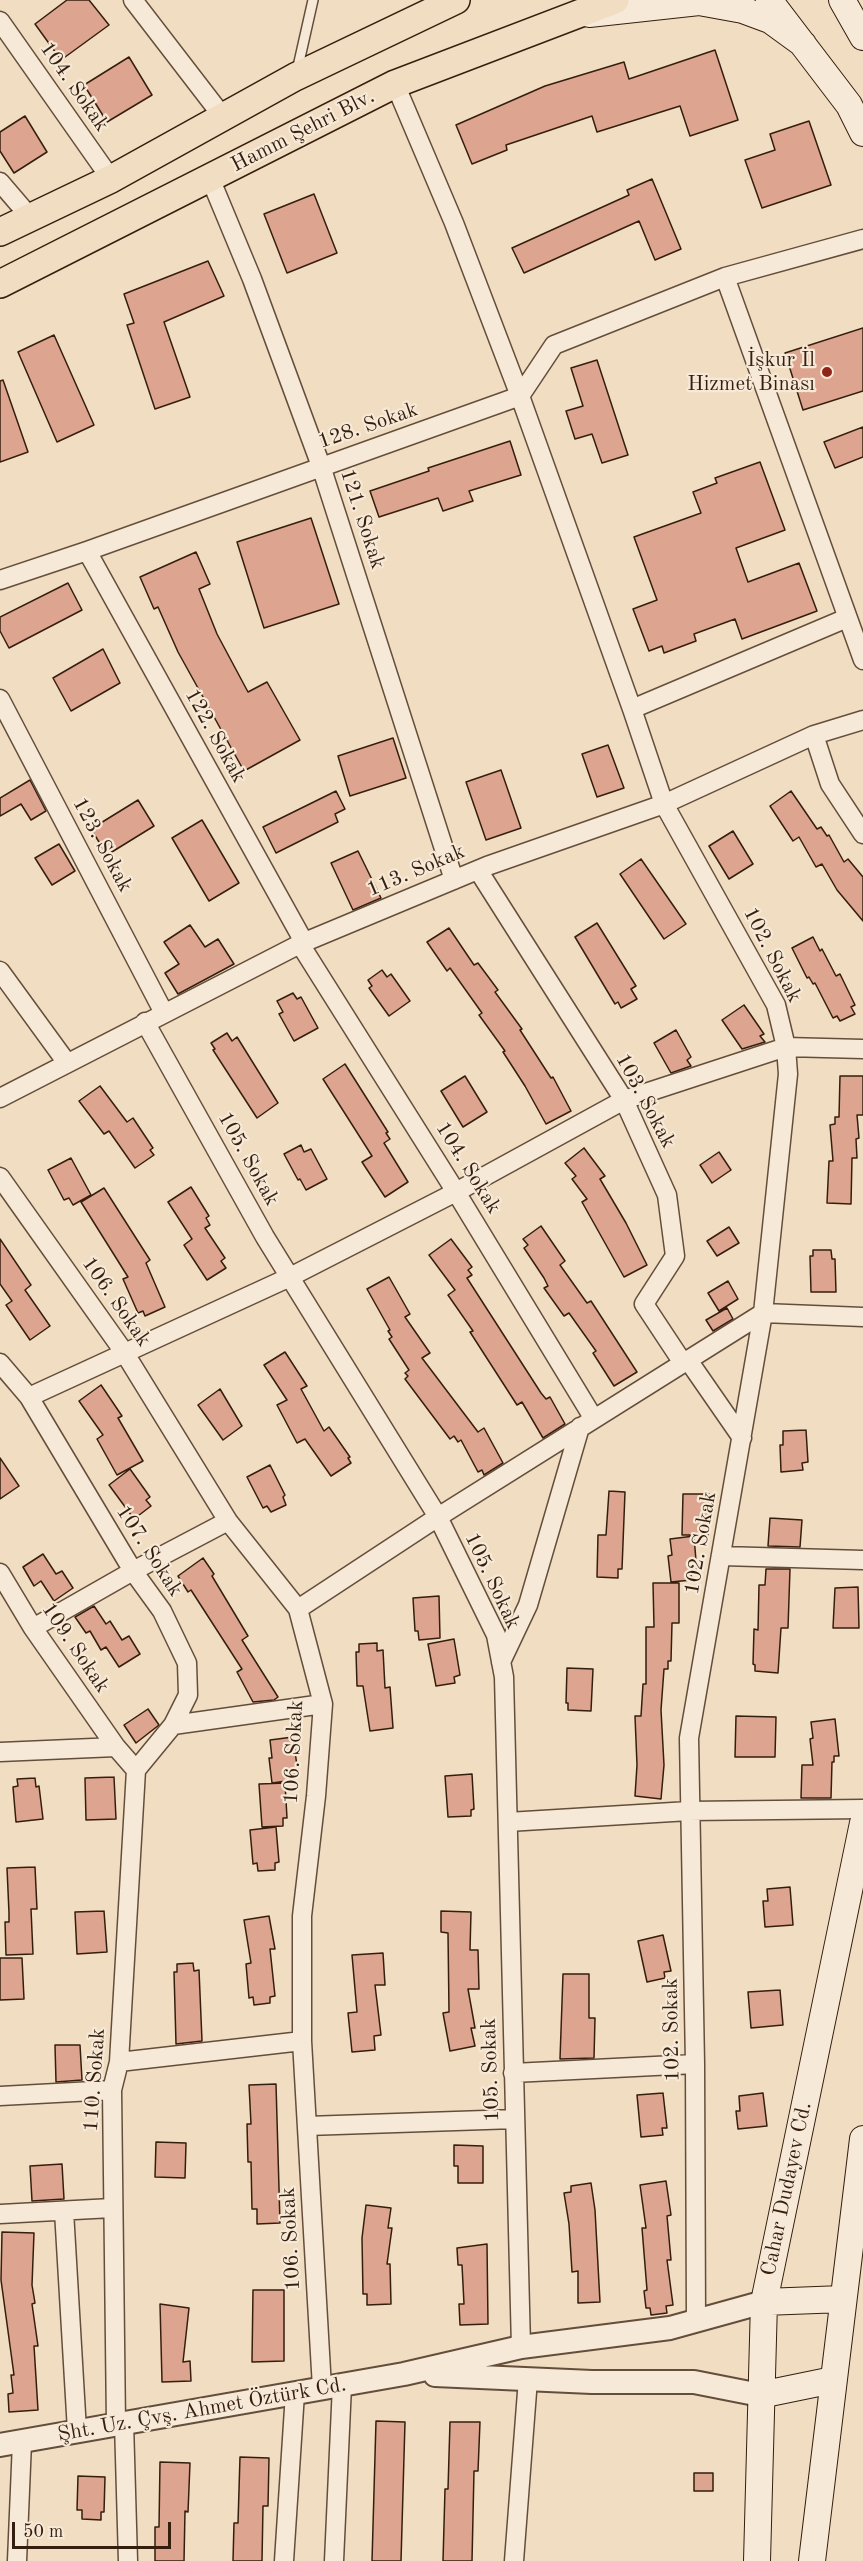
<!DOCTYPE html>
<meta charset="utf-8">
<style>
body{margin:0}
#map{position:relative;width:863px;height:2561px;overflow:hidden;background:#f1ddc1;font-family:"Old Standard TT",serif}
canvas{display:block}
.scale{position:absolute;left:12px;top:2522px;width:159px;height:27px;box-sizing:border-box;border:3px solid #351e0e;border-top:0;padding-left:8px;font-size:18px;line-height:21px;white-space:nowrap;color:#351e0e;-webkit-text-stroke:4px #f6e9d7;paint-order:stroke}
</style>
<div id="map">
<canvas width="863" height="2561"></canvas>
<div class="scale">50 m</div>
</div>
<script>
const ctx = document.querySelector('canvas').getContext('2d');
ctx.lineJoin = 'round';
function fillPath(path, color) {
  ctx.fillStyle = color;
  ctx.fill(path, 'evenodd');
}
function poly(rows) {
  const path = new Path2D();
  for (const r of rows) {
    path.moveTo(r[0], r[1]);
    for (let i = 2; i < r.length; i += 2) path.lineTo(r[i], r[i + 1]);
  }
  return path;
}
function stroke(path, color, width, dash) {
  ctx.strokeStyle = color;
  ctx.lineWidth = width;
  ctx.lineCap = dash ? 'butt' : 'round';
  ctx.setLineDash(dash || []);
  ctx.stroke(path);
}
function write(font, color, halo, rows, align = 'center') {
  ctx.font = font + ' "Old Standard TT",serif';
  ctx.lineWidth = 4.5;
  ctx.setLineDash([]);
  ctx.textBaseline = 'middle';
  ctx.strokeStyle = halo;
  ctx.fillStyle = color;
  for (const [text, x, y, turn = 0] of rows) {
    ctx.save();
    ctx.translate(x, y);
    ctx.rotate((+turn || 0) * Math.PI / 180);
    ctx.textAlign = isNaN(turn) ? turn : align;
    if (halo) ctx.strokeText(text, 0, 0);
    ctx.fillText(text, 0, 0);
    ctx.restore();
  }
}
const building = poly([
 [67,0,89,0,109,25,61,60,35,24,67,0],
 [715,50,738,120,690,136,680,106,597,132,592,116,506,145,507,150,472,164,456,125,545,86,624,62,629,79,715,50],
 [129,57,152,95,107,122,84,85,129,57],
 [25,116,47,152,14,173,0,151,0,132,25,116],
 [809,121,831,185,762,208,745,160,775,150,770,134,809,121],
 [652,179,681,249,655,260,639,221,524,273,512,248,629,195,627,190,652,179],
 [314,194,337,253,287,273,264,214,314,194],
 [208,261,224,296,164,322,190,397,155,409,127,325,134,323,124,294,208,261],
 [863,328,863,391,803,410,785,353,863,328],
 [54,335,94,425,57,442,18,352,54,335],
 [597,360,628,455,602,463,592,434,575,439,566,411,583,406,571,368,597,360],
 [3,380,28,452,0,462,0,381,3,380],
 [863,427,863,457,835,468,824,442,863,427],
 [510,441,521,475,469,491,473,501,443,511,438,498,379,517,370,491,429,471,428,468,510,441],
 [760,462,785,530,736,548,748,582,799,563,817,611,742,639,735,619,694,634,696,641,664,653,662,646,649,651,633,609,657,600,634,537,701,513,693,492,717,483,715,478,760,462],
 [311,518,339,604,264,628,237,542,311,518],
 [196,552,210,584,199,589,217,634,248,692,267,682,300,740,244,771,178,652,158,607,154,609,140,577,196,552],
 [68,583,82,610,9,648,0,631,0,617,68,583],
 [103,649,120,683,71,711,53,678,103,649],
 [393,738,406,778,350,796,338,756,393,738],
 [608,745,624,788,597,797,582,754,608,745],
 [501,770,521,828,486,840,466,782,501,770],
 [30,780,46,811,31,820,21,804,0,816,0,798,30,780],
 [336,791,345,809,335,814,338,822,276,853,263,827,336,791],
 [791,791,817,829,821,827,827,836,829,835,844,862,848,859,863,877,863,921,837,890,822,864,816,867,799,837,793,841,770,806,791,791],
 [138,800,154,826,107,855,91,829,138,800],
 [202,820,239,883,209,901,172,838,202,820],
 [733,831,753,864,729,879,709,846,733,831],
 [59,844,75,871,52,885,35,858,59,844],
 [358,851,381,898,353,910,331,863,358,851],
 [641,859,686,924,664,939,620,874,641,859],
 [597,923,636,986,631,989,637,999,621,1008,618,1002,615,1004,575,937,597,923],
 [190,925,205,947,218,939,234,964,178,994,165,973,179,964,164,942,190,925],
 [449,928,474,965,478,963,498,990,495,992,522,1029,520,1030,551,1078,553,1077,571,1111,546,1124,525,1086,503,1052,505,1051,479,1015,482,1013,450,968,447,971,427,942,449,928],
 [813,937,820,951,822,949,836,976,840,974,855,1005,851,1007,855,1014,840,1021,837,1016,833,1018,815,983,813,984,809,977,807,978,792,948,813,937],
 [382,970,387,977,391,974,410,1001,389,1016,369,988,372,986,368,980,382,970],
 [293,993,297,999,301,997,318,1028,294,1041,279,1014,283,1012,277,1001,293,993],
 [744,1005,764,1034,760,1036,765,1042,742,1049,722,1020,744,1005],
 [676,1030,691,1057,687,1060,691,1066,671,1073,654,1043,676,1030],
 [227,1033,232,1041,237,1037,278,1103,257,1118,213,1050,215,1049,211,1043,227,1033],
 [345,1064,388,1132,386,1133,390,1139,384,1143,408,1182,385,1197,362,1162,372,1156,323,1079,345,1064],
 [465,1076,487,1112,463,1127,441,1091,465,1076],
 [840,1076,863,1076,863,1115,857,1115,859,1138,856,1139,857,1158,852,1158,851,1204,827,1203,829,1161,833,1161,830,1125,835,1124,835,1117,839,1117,840,1076],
 [100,1086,127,1122,133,1118,153,1148,150,1150,154,1155,135,1168,109,1131,104,1134,79,1101,100,1086],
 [301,1145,304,1152,311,1149,327,1179,306,1190,300,1179,298,1180,284,1154,301,1145],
 [584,1148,605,1176,600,1179,626,1223,647,1265,624,1277,582,1202,587,1199,572,1179,576,1176,565,1163,584,1148],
 [719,1152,731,1170,712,1183,700,1165,719,1152],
 [71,1158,91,1195,73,1205,69,1198,64,1200,48,1170,71,1158],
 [191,1187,209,1216,206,1218,210,1225,205,1228,225,1258,221,1261,226,1268,207,1280,184,1245,192,1239,168,1202,191,1187],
 [104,1188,150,1260,146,1263,165,1307,145,1316,143,1311,138,1313,123,1279,128,1277,81,1202,104,1188],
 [541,1226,565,1261,560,1265,587,1303,591,1301,637,1372,614,1386,593,1353,596,1351,569,1313,564,1316,544,1288,548,1286,544,1278,524,1248,528,1245,523,1239,541,1226],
 [729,1227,739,1243,717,1256,707,1241,729,1227],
 [0,1239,31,1285,25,1290,50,1326,30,1340,6,1305,12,1301,0,1284,0,1239],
 [451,1239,472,1267,468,1270,472,1275,467,1278,541,1393,546,1399,550,1397,565,1424,543,1438,522,1402,517,1405,470,1332,473,1331,448,1295,455,1290,429,1255,451,1239],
 [813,1250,831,1250,832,1259,835,1259,836,1292,811,1292,810,1256,813,1256,813,1250],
 [389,1277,410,1314,405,1317,430,1353,422,1358,478,1432,484,1428,503,1463,484,1475,482,1470,478,1472,461,1440,458,1442,454,1436,450,1439,405,1379,408,1376,405,1373,409,1370,389,1339,392,1337,388,1331,390,1330,367,1289,389,1277],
 [728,1281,738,1299,719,1311,708,1293,728,1281],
 [727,1308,733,1319,713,1331,706,1320,727,1308],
 [285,1352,307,1386,301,1389,324,1431,329,1427,350,1457,348,1458,351,1463,331,1476,305,1439,297,1443,277,1405,287,1400,264,1365,285,1352],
 [101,1385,122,1416,118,1418,143,1461,117,1475,97,1439,103,1435,79,1401,101,1385],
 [220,1389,242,1426,223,1440,198,1405,220,1389],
 [806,1430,808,1462,802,1463,803,1470,781,1472,780,1445,783,1445,783,1431,806,1430],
 [0,1458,19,1486,0,1499,0,1458],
 [270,1465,285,1495,283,1497,286,1505,271,1512,267,1506,263,1508,247,1477,270,1465],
 [130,1469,150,1497,146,1500,151,1506,134,1519,109,1485,130,1469],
 [609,1491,625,1492,622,1569,618,1569,618,1578,597,1577,598,1535,606,1535,609,1491],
 [683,1494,709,1494,708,1535,682,1535,683,1494],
 [770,1518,802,1520,800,1547,768,1546,770,1518],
 [694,1536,697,1573,691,1573,692,1580,671,1582,668,1556,672,1555,670,1539,694,1536],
 [43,1554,56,1574,62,1571,73,1588,54,1601,41,1581,34,1586,23,1567,43,1554],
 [203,1558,214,1574,212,1576,248,1636,242,1640,278,1697,274,1700,253,1702,237,1672,242,1669,191,1590,188,1592,178,1576,203,1558],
 [766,1569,790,1569,788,1628,781,1628,778,1673,755,1671,755,1665,753,1664,754,1629,758,1630,759,1585,765,1585,766,1569],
 [653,1583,679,1583,679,1623,672,1623,671,1661,668,1661,668,1669,664,1669,661,1710,664,1765,661,1799,635,1796,637,1765,635,1716,641,1716,643,1684,646,1684,646,1627,654,1627,653,1583],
 [858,1587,859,1628,833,1628,835,1588,858,1587],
 [439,1596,440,1638,419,1640,418,1631,415,1631,413,1598,439,1596],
 [94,1606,106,1624,110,1621,122,1640,129,1636,140,1654,119,1667,106,1647,101,1650,90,1631,86,1633,75,1617,94,1606],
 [454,1639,460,1675,454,1677,455,1683,436,1686,428,1644,454,1639],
 [377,1643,377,1651,383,1650,385,1688,390,1687,393,1728,370,1731,363,1686,357,1686,356,1652,359,1652,359,1644,377,1643],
 [567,1668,593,1669,591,1711,568,1710,568,1703,566,1703,567,1668],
 [148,1709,159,1725,136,1743,124,1725,148,1709],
 [736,1716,776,1717,775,1757,735,1757,736,1716],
 [835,1719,839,1756,834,1756,834,1762,832,1762,831,1798,801,1798,802,1765,813,1765,810,1739,813,1738,811,1722,835,1719],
 [293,1737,298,1773,293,1774,294,1780,272,1783,269,1758,272,1758,270,1740,293,1737],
 [472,1774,474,1809,471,1810,471,1816,448,1817,445,1776,472,1774],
 [114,1777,116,1819,86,1820,85,1778,114,1777],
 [35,1778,36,1787,39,1786,43,1819,16,1822,13,1787,18,1786,17,1779,35,1778],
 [285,1783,287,1818,283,1818,283,1826,262,1827,259,1784,285,1783],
 [276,1827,279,1862,275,1863,275,1870,258,1871,257,1863,253,1864,250,1830,276,1827],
 [35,1867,37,1909,31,1909,33,1954,6,1955,5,1922,9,1922,9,1913,7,1868,35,1867],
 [790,1887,793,1925,765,1927,763,1901,768,1901,767,1889,790,1887],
 [104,1911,107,1952,77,1954,75,1912,104,1911],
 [441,1911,471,1912,470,1950,478,1950,479,1989,468,1989,475,2028,471,2028,475,2046,450,2051,443,2013,449,2012,448,1933,441,1932,441,1911],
 [269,1916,275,1949,270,1949,275,1996,270,1997,270,2003,254,2005,253,1997,249,1998,246,1964,251,1963,244,1920,269,1916],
 [663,1935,671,1971,664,1972,665,1978,647,1982,638,1941,663,1935],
 [383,1953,385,1985,375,1985,381,2035,374,2036,375,2050,352,2052,348,2013,357,2012,352,1955,383,1953],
 [0,1958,22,1958,24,1999,0,2000,0,1958],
 [193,1963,194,1971,199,1970,202,2041,176,2044,174,1972,177,1972,177,1964,193,1963],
 [563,1974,589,1974,589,2018,595,2018,594,2058,560,2059,563,1974],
 [780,1990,783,2025,751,2028,748,1992,780,1990],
 [55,2045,80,2045,82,2080,56,2082,55,2045],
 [276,2084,280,2223,257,2224,257,2209,252,2209,251,2162,248,2162,247,2124,251,2124,249,2085,276,2084],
 [663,2093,667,2128,662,2128,663,2135,641,2137,637,2095,663,2093],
 [763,2093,767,2126,738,2129,736,2111,740,2111,739,2096,763,2093],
 [156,2142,186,2143,185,2178,155,2177,156,2142],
 [454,2145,483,2146,483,2183,458,2183,458,2166,454,2166,454,2145],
 [62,2164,64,2199,32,2201,30,2166,62,2164],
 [666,2181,671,2215,667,2216,671,2260,667,2260,673,2305,666,2306,667,2313,651,2315,650,2308,646,2308,644,2291,647,2290,642,2228,646,2228,640,2185,666,2181],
 [591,2183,595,2210,600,2302,578,2303,578,2271,572,2272,569,2224,564,2193,571,2192,571,2186,591,2183],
 [366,2205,391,2208,388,2228,392,2228,387,2264,390,2264,391,2304,367,2305,367,2294,363,2294,362,2238,366,2205],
 [2,2232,34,2233,32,2285,35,2303,32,2304,38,2346,34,2346,38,2410,9,2412,8,2394,13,2393,11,2375,14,2375,1,2280,2,2232],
 [487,2244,488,2324,460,2325,459,2304,464,2304,462,2265,458,2265,457,2248,487,2244],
 [253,2290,284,2290,284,2361,252,2362,253,2290],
 [160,2304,189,2308,183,2362,190,2361,191,2381,162,2382,160,2304],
 [376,2421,405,2422,401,2561,372,2561,376,2421],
 [450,2422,480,2422,478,2471,474,2471,472,2561,443,2561,445,2489,448,2489,450,2422],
 [240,2457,269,2458,268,2506,263,2506,262,2561,233,2561,234,2523,238,2523,240,2457],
 [160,2462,190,2463,188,2512,185,2511,184,2561,155,2561,155,2527,159,2527,160,2462],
 [694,2473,713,2473,713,2491,694,2491,694,2473],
 [78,2476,105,2477,104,2512,101,2512,101,2520,82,2519,82,2510,77,2510,78,2476]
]);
const service = poly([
 [297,71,313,0]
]);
const minor = poly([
 [133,0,223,117],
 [0,21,111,179],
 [395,84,454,223,520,396,632,709],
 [210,178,252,279,321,466,454,880],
 [0,182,30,217],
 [863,239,725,277,863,660],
 [87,551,304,942],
 [0,580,87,551,520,396,554,345,725,277],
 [0,699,164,1013],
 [814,735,830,784,863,834],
 [478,870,624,1100,667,1195,675,1256,644,1304,683,1363],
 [300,944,456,1192,594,1419],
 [0,971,67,1063],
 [145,1022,265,1237,438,1517,496,1635,504,1677,521,2347],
 [0,1098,300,944,487,866,664,804,814,735,863,720],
 [0,1177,124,1352,228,1521,298,1609,323,1704,316,1796,302,1916,302,2041,322,2388],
 [688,1360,742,1438],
 [0,1363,29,1397,133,1571,162,1611,187,1663,188,1695,173,1725,136,1770],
 [29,1397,290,1277,456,1192,624,1100,786,1047,863,1049],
 [722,1556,863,1560],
 [0,1573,33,1628,116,1747,136,1770,119,2062,112,2090,116,2425],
 [298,1609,438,1517,763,1313,863,1317],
 [33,1628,133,1571,228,1521],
 [501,1662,528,1605,580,1427],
 [173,1725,323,1704],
 [0,1752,116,1747],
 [508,1822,689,1811,863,1809],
 [119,2062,302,2041],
 [513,2073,695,2064],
 [0,2096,112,2090],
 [307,2126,515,2119],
 [64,2211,77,2431],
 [0,2214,112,2208],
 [696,2322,695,2064,689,1738,763,1313,788,1074,786,1047,776,1005,664,804,632,709,847,618],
 [124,2423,128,2561],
 [17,2561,22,2442],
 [284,2561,295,2393],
 [334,2561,342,2385],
 [514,2561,528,2379]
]);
const tertiary = poly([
 [435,2375,592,2382,694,2382,760,2395],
 [0,2445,404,2374,521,2347,670,2328,764,2302]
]);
const secondary = poly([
 [769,0,849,105,863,133],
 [842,0,863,37],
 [589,14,699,2,743,10,770,20,803,44],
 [764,2302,843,2299],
 [760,2395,833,2380],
 [757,2561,764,2302,863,1823],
 [812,2561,863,2139]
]);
const primary = poly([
 [0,232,111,179,295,77,456,0],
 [0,284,395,84,615,0]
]);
const markers = [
 [827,372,6,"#8f2418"]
];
const streetNames = [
 ["104. Sokak",74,87,55],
 ["Hamm Şehri Blv.",303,131,-27],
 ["128. Sokak",368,426,-19],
 ["121. Sokak",362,519,72],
 ["122. Sokak",215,736,61],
 ["123. Sokak",102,845,62],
 ["113. Sokak",416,871,-23],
 ["102. Sokak",772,955,63],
 ["103. Sokak",645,1101,62],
 ["105. Sokak",248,1159,61],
 ["104. Sokak",468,1168,58],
 ["106. Sokak",116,1302,55],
 ["102. Sokak",701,1543,-80],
 ["107. Sokak",149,1551,57],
 ["105. Sokak",492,1581,65],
 ["109. Sokak",75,1648,56],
 ["106. Sokak",294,1752,-87],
 ["102. Sokak",672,2030,-91],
 ["105. Sokak",491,2070,-92],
 ["110. Sokak",95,2080,-86],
 ["Cahar Dudayev Cd.",787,2189,-78],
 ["106. Sokak",291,2239,-93],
 ["Şht. Uz. Çvş. Ahmet Öztürk Cd.",202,2410,-10]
];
const poiNames = [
 ["İşkur İl",815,360],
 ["Hizmet Binası",815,384]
];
fillPath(building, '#dda48f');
stroke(building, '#351e0e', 1.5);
stroke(service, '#644e3b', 12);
stroke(minor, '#644e3b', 21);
stroke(tertiary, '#644e3b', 26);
stroke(secondary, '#351e0e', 28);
stroke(primary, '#351e0e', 30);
stroke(service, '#f6e9d7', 9);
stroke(minor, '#f6e9d7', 18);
stroke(tertiary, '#f6e9d7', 22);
stroke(secondary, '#f6e9d7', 26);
stroke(primary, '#f1ddc1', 27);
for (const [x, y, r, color] of markers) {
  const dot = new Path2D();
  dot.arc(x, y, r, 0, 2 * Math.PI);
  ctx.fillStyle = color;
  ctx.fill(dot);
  stroke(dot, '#f6e9d7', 2);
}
write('21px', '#351e0e', '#f6e9d7', streetNames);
write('21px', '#351e0e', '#f6e9d7', poiNames, 'right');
</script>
